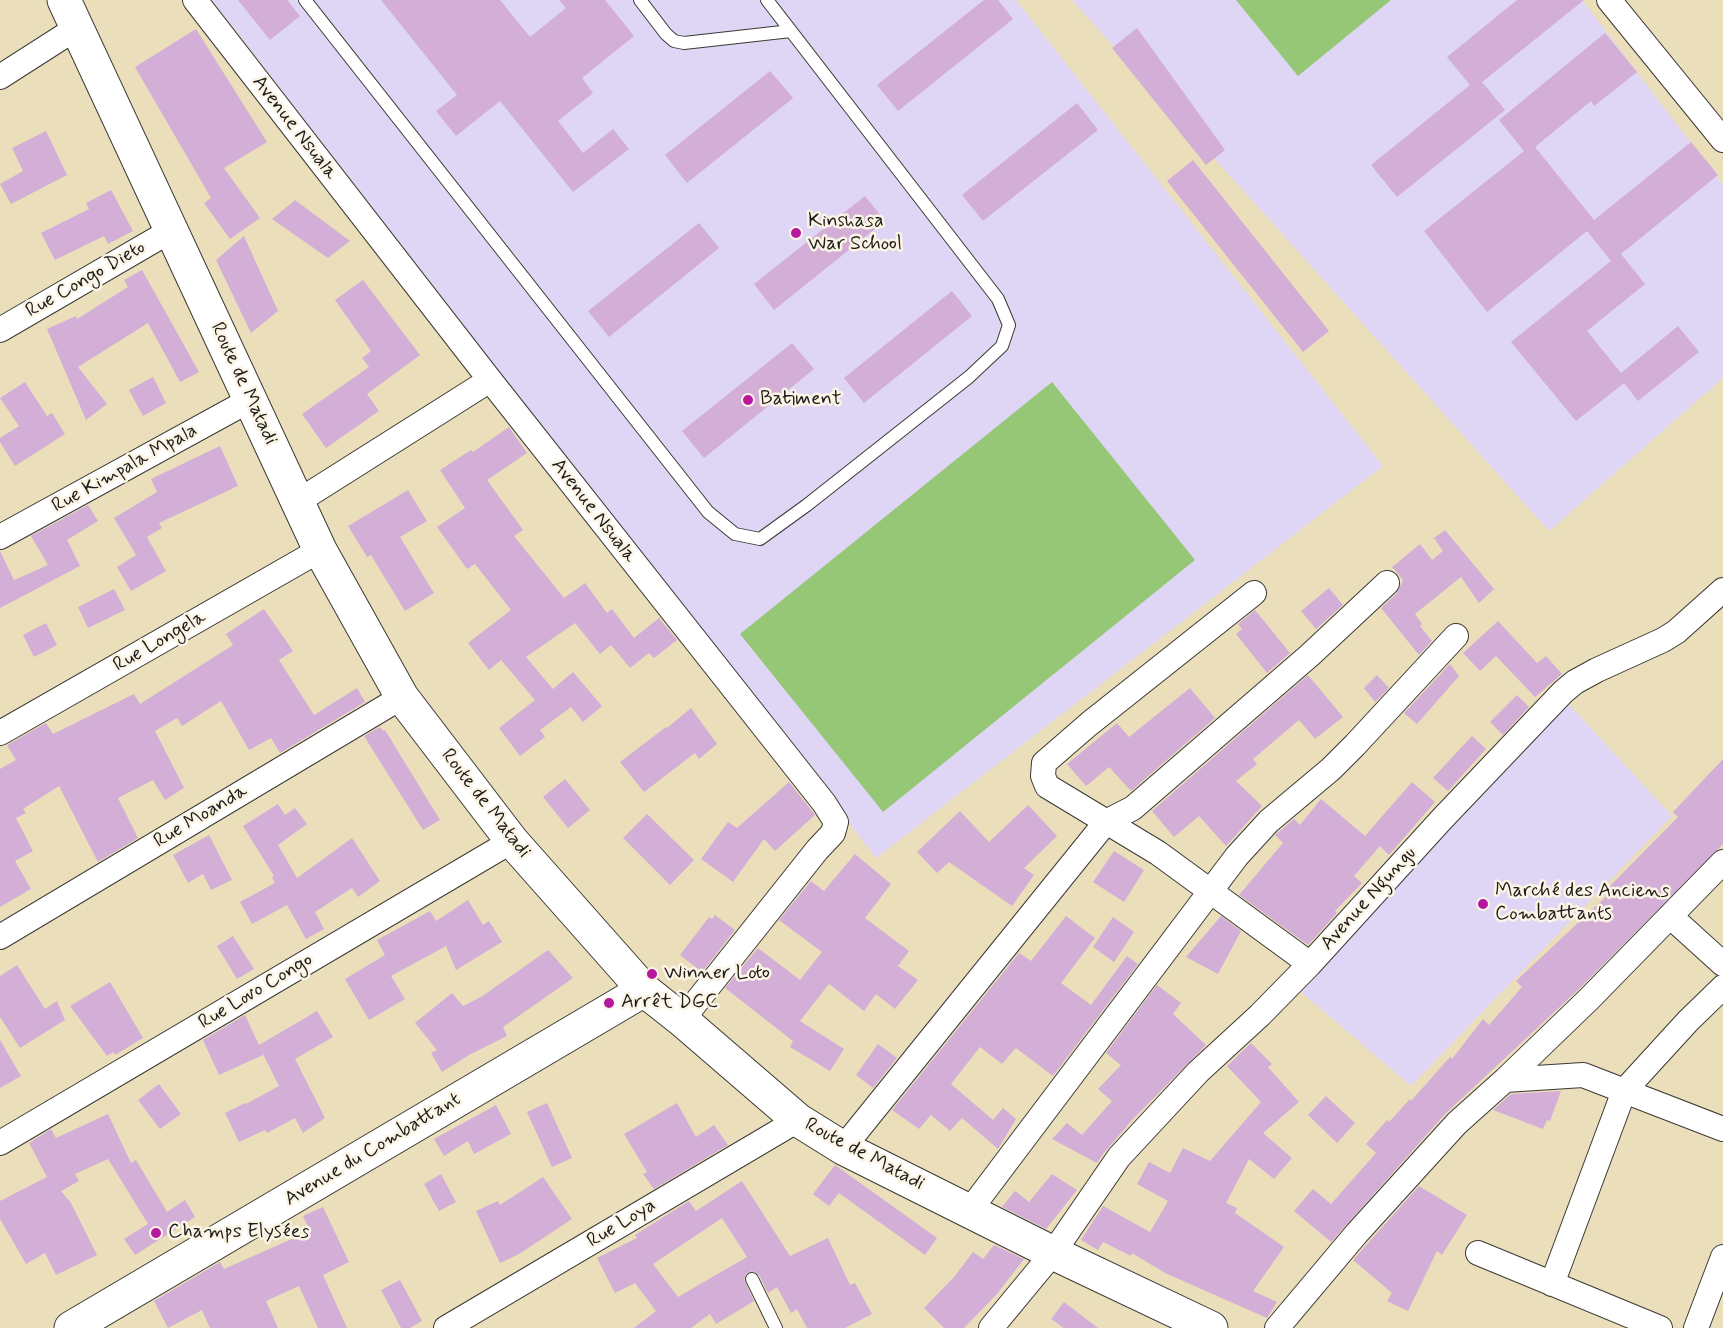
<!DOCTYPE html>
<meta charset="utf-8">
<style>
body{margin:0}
canvas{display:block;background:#eadfba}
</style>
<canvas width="1723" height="1328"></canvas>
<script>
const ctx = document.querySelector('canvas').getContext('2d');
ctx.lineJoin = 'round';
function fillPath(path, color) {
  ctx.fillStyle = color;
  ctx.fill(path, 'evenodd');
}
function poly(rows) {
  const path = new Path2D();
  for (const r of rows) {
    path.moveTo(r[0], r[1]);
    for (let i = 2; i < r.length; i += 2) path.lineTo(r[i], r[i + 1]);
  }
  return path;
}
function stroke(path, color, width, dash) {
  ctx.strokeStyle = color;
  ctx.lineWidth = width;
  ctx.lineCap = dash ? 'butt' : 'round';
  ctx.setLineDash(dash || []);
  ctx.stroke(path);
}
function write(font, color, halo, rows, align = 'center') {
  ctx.font = font + ' Mynerve,sans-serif';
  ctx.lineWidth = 5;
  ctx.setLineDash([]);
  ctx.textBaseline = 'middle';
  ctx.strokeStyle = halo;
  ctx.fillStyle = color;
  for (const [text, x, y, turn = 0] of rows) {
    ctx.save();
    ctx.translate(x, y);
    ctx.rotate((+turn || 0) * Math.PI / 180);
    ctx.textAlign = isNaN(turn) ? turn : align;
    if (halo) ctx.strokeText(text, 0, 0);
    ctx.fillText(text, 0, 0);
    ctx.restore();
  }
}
const built = poly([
 [212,0,1016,0,1383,466,876,858],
 [1072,0,1582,0,1723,185,1723,378,1549,531],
 [1564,699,1672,816,1411,1086,1301,992]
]);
const green = poly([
 [1236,0,1391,0,1298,76],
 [1052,382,1195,560,883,812,740,634]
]);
const building = poly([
 [238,0,287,0,300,16,270,40],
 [381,0,500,0,530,37,566,8,559,0,605,0,634,36,582,78,593,93,558,121,583,153,613,129,629,149,573,192,500,101,456,136,436,111,457,95],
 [984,0,998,0,1013,19,898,111,877,85],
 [1517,0,1584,0,1482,82,1505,110,1397,197,1371,165,1470,85,1447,57],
 [1137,28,1225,150,1206,165,1112,48],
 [196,29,267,142,224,168,260,218,230,239,204,203,211,198,135,67],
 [1605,33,1637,72,1594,106,1591,101,1535,147,1594,220,1691,142,1718,175,1621,254,1645,284,1587,331,1621,373,1678,326,1699,352,1638,401,1624,383,1576,421,1511,342,1611,261,1587,231,1487,312,1424,231,1524,151,1499,120],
 [770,71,793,98,687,183,665,155],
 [1077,103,1098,130,983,221,962,195],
 [46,131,67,175,11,204,0,184,23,171,12,148],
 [1193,160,1329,331,1303,352,1167,181],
 [111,190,133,231,108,244,104,236,55,260,41,233,89,209,86,203],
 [865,196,885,221,774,310,754,284],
 [295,200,350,241,328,258,272,219],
 [699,223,719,248,609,337,588,311],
 [244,236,278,311,251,333,216,260],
 [142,270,199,372,180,382,148,323,78,367,107,404,86,420,47,329,76,316,77,319,128,287,124,280],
 [363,280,420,355,367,394,379,411,326,448,302,414,369,367,362,358,371,351,335,300],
 [952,291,972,316,864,403,844,378],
 [792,343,814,369,704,458,682,431],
 [153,377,166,403,143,416,129,390],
 [25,382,47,416,52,413,65,434,15,466,0,442,0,438,19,426,0,398],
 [509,427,527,453,487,480,523,530,514,536,564,598,585,583,607,613,612,609,634,638,659,618,677,640,654,658,649,653,630,668,611,645,600,654,575,623,526,657,553,689,573,672,602,706,583,722,571,707,540,730,545,737,520,756,499,728,535,700,501,660,489,670,468,643,511,610,475,564,467,569,437,527,465,508,440,470,471,450,473,452],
 [220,446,238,486,159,523,162,528,147,537,166,571,131,591,117,567,136,555,114,518,157,492,151,479],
 [408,490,427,521,400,537,434,593,405,611,371,555,367,557,348,526],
 [88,505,98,521,67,540,80,566,0,608,0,551,14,580,48,565,31,536],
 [1445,530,1494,589,1479,603,1461,577,1415,614,1422,624,1420,626,1432,641,1419,655,1381,608,1397,593,1403,580,1392,567,1420,544,1432,560,1443,551,1434,538],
 [1329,588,1343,605,1316,629,1301,611],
 [114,589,125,610,88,628,78,607],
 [264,609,293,651,279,660,314,715,357,688,365,702,280,753,271,738,249,750,221,701,182,726,177,718,155,731,184,788,165,800,153,780,118,798,138,838,98,862,59,786,23,809,26,813,16,818,33,851,15,861,31,889,0,907,0,769,16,760,7,745,46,723,53,734,134,694,140,704,233,645,226,634],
 [1255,610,1290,653,1267,673,1236,634,1242,629,1238,624],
 [1498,621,1537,663,1546,656,1562,674,1535,697,1496,656,1480,671,1463,653],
 [46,623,57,645,34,657,23,635],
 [1450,664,1459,676,1417,724,1404,713],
 [1308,675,1343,717,1315,739,1299,720,1253,759,1257,764,1236,781,1262,806,1226,846,1199,816,1174,837,1152,811],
 [1377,675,1389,688,1375,702,1364,688],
 [1190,688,1215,718,1131,791,1109,767,1086,786,1067,764,1117,723,1129,737],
 [1517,695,1529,707,1503,735,1490,722],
 [691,708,717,744,699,759,695,753,644,792,620,762,666,727,667,728],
 [380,727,383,731,385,730,440,820,423,830,364,736],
 [1472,736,1486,749,1448,791,1433,778],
 [1723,759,1723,844,1579,989,1446,1113,1331,1242,1294,1211,1313,1189,1331,1204,1376,1153,1366,1144,1387,1120,1389,1122,1410,1099,1411,1101,1450,1057,1452,1059,1483,1019,1489,1025,1522,987,1516,981,1613,890,1609,887,1678,817,1673,812],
 [565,779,590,810,568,828,543,797],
 [789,782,815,815,775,851,764,839,733,882,701,859,728,822,737,828],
 [1412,782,1435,802,1389,855,1380,846,1354,876,1362,883,1335,911,1337,913,1308,945,1239,895,1283,843,1275,835,1294,819,1300,825,1321,799,1365,836],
 [278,804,285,815,295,808,307,824,278,845,297,878,352,838,380,881,358,897,352,888,315,912,324,929,306,939,287,905,252,924,240,902,275,883,272,877,274,876,243,826],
 [1028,805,1057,836,1024,868,1034,875,1012,906,949,862,937,873,917,852,960,811,989,842],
 [647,814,694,860,670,885,623,838],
 [209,835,232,880,211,890,203,874,188,883,173,855],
 [1114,851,1144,870,1124,902,1093,882],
 [855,854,891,884,865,918,909,951,898,966,918,980,895,1009,876,994,864,1011,829,984,800,1021,844,1049,830,1071,790,1047,793,1041,725,988,758,948,800,980,822,952,779,920,811,881,824,891],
 [468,900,483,925,489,921,502,942,456,970,446,946,391,976,405,999,369,1020,345,979,385,955,377,940,430,911,436,921],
 [715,915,735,930,702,972,680,955,709,917,712,919],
 [1066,916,1095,938,1061,983,1091,1005,1127,956,1138,964,1053,1076,1016,1048,1002,1064,980,1047,951,1084,993,1120,1003,1108,1016,1119,998,1149,962,1118,950,1131,931,1115,919,1129,892,1110,1019,953,1031,961],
 [1221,916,1241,931,1218,974,1186,957],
 [1113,917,1134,932,1114,962,1093,947],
 [233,936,254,969,237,979,217,946],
 [548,950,573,978,503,1027,507,1036,469,1055,442,1072,431,1053,437,1050,415,1023,452,993,463,1006,481,997],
 [17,965,45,1009,57,1001,65,1020,20,1048,0,1017,0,976],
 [110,982,143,1038,115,1055,114,1052,107,1056,70,1006],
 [1157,985,1181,1003,1173,1014,1206,1045,1132,1120,1103,1154,1097,1163,1052,1139,1067,1123,1082,1135,1112,1101,1098,1089,1121,1065,1106,1053],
 [317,1011,333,1037,295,1059,325,1118,303,1133,295,1118,267,1133,265,1130,239,1142,225,1113,245,1103,246,1104,279,1086,260,1048,263,1055,219,1075,203,1040,245,1015,259,1045],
 [0,1040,21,1076,0,1088],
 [1251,1043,1272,1064,1268,1067,1299,1102,1263,1133,1292,1158,1274,1179,1249,1159,1226,1203,1237,1208,1235,1213,1284,1247,1253,1291,1277,1302,1267,1318,1165,1273,1132,1253,1131,1256,1103,1242,1098,1250,1081,1240,1103,1206,1150,1232,1168,1201,1137,1184,1149,1162,1170,1173,1183,1148,1210,1161,1261,1102,1227,1066],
 [878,1044,897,1058,873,1088,856,1075],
 [159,1084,181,1114,160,1129,138,1100],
 [1561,1091,1550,1121,1547,1120,1543,1129,1493,1110,1511,1094],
 [1326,1096,1355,1123,1337,1143,1308,1115],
 [547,1103,572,1158,552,1167,527,1112],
 [677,1103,696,1137,714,1125,728,1145,654,1189,643,1174,647,1172,624,1134],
 [496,1105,511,1134,474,1154,468,1141,444,1156,434,1139],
 [108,1114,131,1163,136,1160,167,1212,185,1200,195,1217,135,1255,124,1239,148,1224,108,1159,75,1174,79,1181,61,1191,71,1203,97,1255,56,1275,45,1253,26,1264,0,1219,0,1201,47,1177,29,1143,51,1129,56,1138],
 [835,1165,937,1238,925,1255,839,1193,829,1206,813,1194],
 [441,1174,456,1202,439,1211,424,1184],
 [1052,1174,1077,1190,1046,1229,1002,1207,1015,1191,1029,1202],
 [543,1177,572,1219,519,1254,500,1263,476,1211,498,1201,500,1205],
 [742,1181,790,1256,828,1238,850,1285,855,1283,872,1314,845,1328,807,1328,797,1309,791,1313,777,1287,768,1293,759,1275,752,1271,746,1274,744,1279,754,1301,716,1324,710,1314,691,1328,634,1328,656,1311,635,1283,615,1293,597,1258,637,1238,635,1235,689,1201,696,1211],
 [722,1218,747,1257,678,1297,653,1264],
 [1419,1186,1467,1215,1442,1255,1437,1251,1408,1311,1387,1301,1392,1293,1353,1260],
 [323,1207,349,1262,323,1275,347,1328,318,1328,299,1286,266,1301,278,1328,210,1328,202,1310,168,1328,154,1301,220,1262,224,1269,310,1231,303,1216],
 [994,1245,1024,1259,997,1294,964,1328,944,1328,924,1308,954,1277,973,1252,983,1259],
 [400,1280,422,1321,410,1328,401,1328,381,1290],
 [1064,1302,1098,1328,1064,1328,1051,1319]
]);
const lane = poly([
 [305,0,708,512,735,534,760,539,807,505,969,377,1002,346,1009,325,998,299,767,0],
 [640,0,666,34,674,41,684,43,791,31],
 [752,1279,776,1328]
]);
const street = poly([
 [195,0,490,380,824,803,836,822,833,833,817,850,682,1020],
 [1609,0,1723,140],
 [0,77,78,27],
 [0,330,172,230],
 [297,502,490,380],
 [0,537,250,400],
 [1254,593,1089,724,1044,763,1043,776,1047,786,1158,853,1310,964],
 [0,733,320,550],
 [1670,916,1723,964],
 [0,937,402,697],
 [1505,1080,1583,1075,1723,1129],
 [0,1143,512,841],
 [843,1148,1106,822,1133,808,1310,655,1387,583],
 [970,1210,1237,856,1269,821,1331,769,1355,745,1456,636],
 [1478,1253,1660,1328],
 [1552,1284,1624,1091,1688,1021,1723,987],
 [446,1328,798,1120],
 [991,1328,1053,1253,1119,1157,1198,1072,1260,1015,1310,964,1442,819,1563,692,1575,682,1597,670,1663,640,1676,632,1723,590],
 [1277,1328,1357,1233,1457,1123,1505,1080,1589,999,1723,862],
 [1696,1328,1723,1257]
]);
const secondary = poly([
 [71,1328,644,990]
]);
const primary = poly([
 [64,0,320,550,402,697,512,841,644,990,682,1020,798,1120,843,1148,1053,1253,1211,1328]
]);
const markers = [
 [796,233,6,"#b5179e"],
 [748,400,6,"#b5179e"],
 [1483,904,6,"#b5179e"],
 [652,974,6,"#b5179e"],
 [609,1003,6,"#b5179e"],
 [156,1233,6,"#b5179e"]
];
const streetNames = [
 ["Avenue Nsuala",294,128,52],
 ["Rue Congo Dieto",86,280,-30],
 ["Route de Matadi",243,384,65],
 ["Rue Kimpala Mpala",125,469,-29],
 ["Avenue Nsuala",593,511,52],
 ["Rue Longela",160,642,-30],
 ["Route de Matadi",485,804,52],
 ["Rue Moanda",201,817,-31],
 ["Avenue Ngungu",1369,899,-48],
 ["Rue Lovo Congo",256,992,-31],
 ["Avenue du Combattant",373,1150,-31],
 ["Route de Matadi",864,1155,28],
 ["Rue Loya",622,1224,-31]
];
const poiNames = [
 ["Kinshasa",808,222],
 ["War School",808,245],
 ["Batiment",760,400],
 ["Marché des Anciens",1495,892],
 ["Combattants",1495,915],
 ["Winner Loto",664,974],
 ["Arrêt DGC",621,1003],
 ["Champs Elysées",168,1233]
];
fillPath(built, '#dfd5f5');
fillPath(green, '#96c777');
fillPath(building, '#d3aed7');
stroke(lane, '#3b3934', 14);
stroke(street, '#3b3934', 26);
stroke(secondary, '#3b3934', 35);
stroke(primary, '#3b3934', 35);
stroke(lane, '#fff', 12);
stroke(street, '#fff', 24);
stroke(secondary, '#fff', 33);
stroke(primary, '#fff', 33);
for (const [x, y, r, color] of markers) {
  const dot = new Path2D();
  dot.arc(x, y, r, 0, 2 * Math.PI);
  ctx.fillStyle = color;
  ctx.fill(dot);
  stroke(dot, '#fcf5e5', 2);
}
write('20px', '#1c1c1c', '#fcf5e5', streetNames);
write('20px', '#1c1c1c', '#fcf5e5', poiNames, 'left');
</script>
